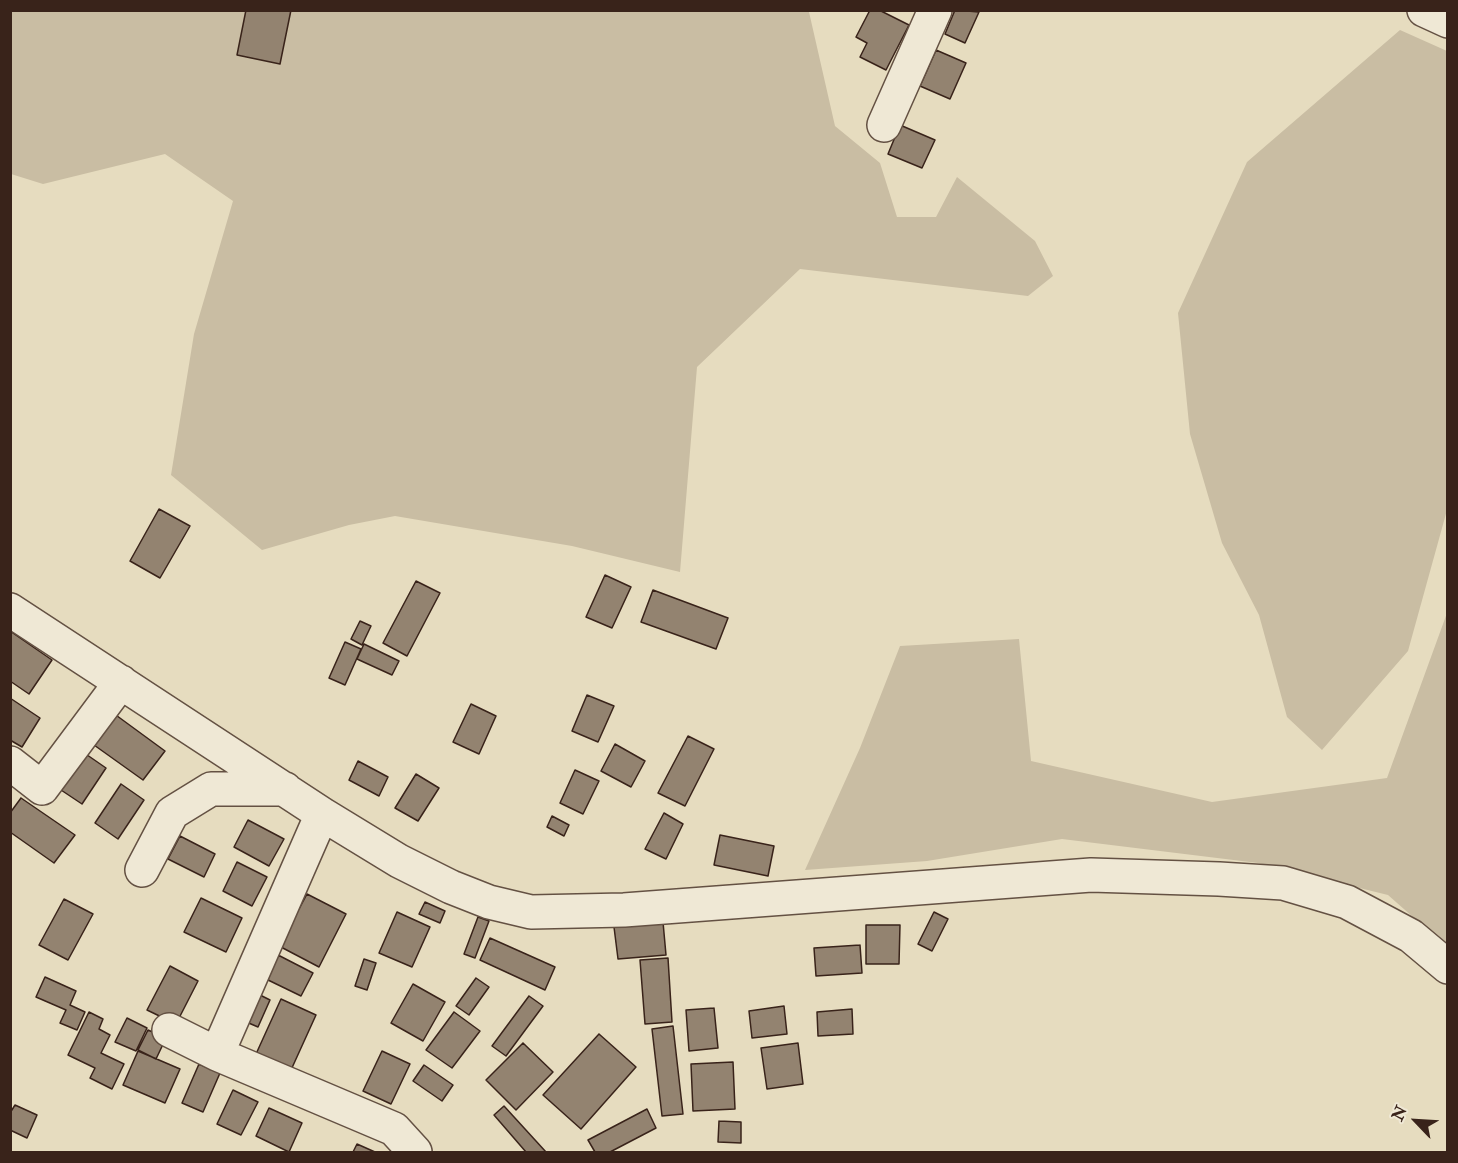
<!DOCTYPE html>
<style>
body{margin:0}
#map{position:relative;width:1458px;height:1163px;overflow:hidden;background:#e6dcbf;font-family:"IM FELL Double Pica",serif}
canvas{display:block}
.frame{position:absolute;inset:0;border:12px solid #39231a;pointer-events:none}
.north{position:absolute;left:1386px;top:1091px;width:60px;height:60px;-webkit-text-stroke:4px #efe8d5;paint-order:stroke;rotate:295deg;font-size:16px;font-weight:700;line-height:24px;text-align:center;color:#39231a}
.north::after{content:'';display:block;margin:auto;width:21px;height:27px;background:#39231a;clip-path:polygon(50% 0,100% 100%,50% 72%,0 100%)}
</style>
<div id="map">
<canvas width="1458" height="1163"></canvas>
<div class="frame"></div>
<div class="north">N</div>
</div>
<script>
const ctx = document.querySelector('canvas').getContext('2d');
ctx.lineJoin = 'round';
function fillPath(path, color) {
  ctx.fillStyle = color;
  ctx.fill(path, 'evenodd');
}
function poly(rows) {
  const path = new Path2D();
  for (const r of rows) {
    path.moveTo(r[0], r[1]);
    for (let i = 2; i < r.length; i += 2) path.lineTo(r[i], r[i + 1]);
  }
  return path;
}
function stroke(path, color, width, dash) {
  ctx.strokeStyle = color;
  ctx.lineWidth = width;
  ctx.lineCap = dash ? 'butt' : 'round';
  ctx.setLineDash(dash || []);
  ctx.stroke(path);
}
const green = poly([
 [11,11,811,11,809,12,835,126,880,163,897,217,936,217,957,177,1035,241,1053,276,1028,296,800,269,697,367,680,572,572,546,395,516,349,525,262,550,171,475,194,334,233,201,165,154,43,184,11,174],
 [1400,30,1447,51,1447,510,1408,651,1322,750,1287,717,1259,615,1222,543,1190,434,1178,313,1247,162],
 [1447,613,1447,947,1388,895,1258,863,1062,839,927,861,805,870,860,748,900,646,1019,639,1031,761,1212,802,1387,778]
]);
const building = poly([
 [246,10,291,10,280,64,237,55,246,10],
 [870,10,879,10,909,25,886,70,860,57,867,43,856,37,870,10],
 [955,10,979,12,965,43,945,34,955,10],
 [936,50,966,63,950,99,920,86,936,50],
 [900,125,935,140,922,168,888,154,900,125],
 [159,509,190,526,160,578,130,561,159,509],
 [605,575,631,587,612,628,586,617,605,575],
 [416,581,440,593,407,656,383,643,416,581],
 [653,590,728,618,716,649,641,622,653,590],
 [360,621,371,626,362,645,351,639,360,621],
 [10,631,52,660,29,694,10,681,10,631],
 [345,642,361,649,345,685,329,678,345,642],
 [364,644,399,661,392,675,357,659,364,644],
 [587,695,614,706,598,742,572,731,587,695],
 [10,698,40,718,22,747,10,740,10,698],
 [471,704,496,716,479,754,453,742,471,704],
 [109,710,165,751,143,780,87,740,109,710],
 [688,736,714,749,685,806,658,793,688,736],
 [615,744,645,761,631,787,601,771,615,744],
 [80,750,106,768,82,804,55,786,80,750],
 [358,761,388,777,379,796,349,780,358,761],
 [575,770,599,781,583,814,560,803,575,770],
 [416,774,439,788,418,821,395,808,416,774],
 [121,784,144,800,118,839,95,823,121,784],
 [21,798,75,835,54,863,10,832,10,813,21,798],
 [664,813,683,824,666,859,645,849,664,813],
 [552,816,569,825,564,836,547,827,552,816],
 [248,820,284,839,269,866,234,847,248,820],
 [720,835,774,846,768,876,714,865,720,835],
 [180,836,215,854,204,877,168,859,180,836],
 [237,862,267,877,252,906,223,891,237,862],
 [307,894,346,914,319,967,279,946,307,894],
 [201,898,242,918,226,952,184,932,201,898],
 [64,899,93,914,68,960,39,945,64,899],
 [425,902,445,911,440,923,419,914,425,902],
 [397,912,430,927,412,967,379,953,397,912],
 [934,912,948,919,932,951,918,944,934,912],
 [478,917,489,921,475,958,464,954,478,917],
 [663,922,666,955,618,959,614,927,663,922],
 [866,925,900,925,899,964,866,964,866,925],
 [490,938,555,967,545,990,480,960,490,938],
 [860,945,862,973,816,976,814,948,860,945],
 [278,955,313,973,301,996,266,979,278,955],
 [668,958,672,1022,645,1024,640,960,668,958],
 [364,959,376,963,367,990,355,986,364,959],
 [170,966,198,981,176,1024,147,1010,170,966],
 [45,977,76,991,70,1005,85,1012,77,1030,60,1023,66,1010,36,997,45,977],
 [476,978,489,987,469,1015,456,1006,476,978],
 [413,984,445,1002,423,1041,391,1023,413,984],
 [256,993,270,1000,258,1027,244,1021,256,993],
 [529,996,543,1006,506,1056,492,1046,529,996],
 [281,999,316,1015,291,1070,256,1054,281,999],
 [784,1006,787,1034,752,1038,749,1011,784,1006],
 [714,1008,718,1048,689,1051,686,1010,714,1008],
 [852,1009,853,1034,818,1036,817,1012,852,1009],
 [89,1012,103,1019,99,1029,110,1035,101,1053,124,1064,112,1089,90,1078,95,1068,68,1055,89,1012],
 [454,1012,480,1031,452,1068,426,1050,454,1012],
 [127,1018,147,1028,136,1051,115,1042,127,1018],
 [673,1026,683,1114,662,1116,652,1029,673,1026],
 [148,1030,166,1038,156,1059,138,1050,148,1030],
 [599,1034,636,1067,581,1129,543,1095,599,1034],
 [523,1043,553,1072,516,1110,486,1080,523,1043],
 [798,1043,803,1084,767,1089,761,1048,798,1043],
 [138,1051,180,1069,165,1103,123,1085,138,1051],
 [382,1051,410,1064,391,1104,363,1091,382,1051],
 [733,1062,735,1109,693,1111,691,1064,733,1062],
 [199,1064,220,1073,203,1112,182,1103,199,1064],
 [424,1065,453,1085,442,1101,413,1081,424,1065],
 [233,1090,258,1102,241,1135,217,1124,233,1090],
 [15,1105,37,1115,27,1138,10,1130,10,1113,15,1105],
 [504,1106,546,1152,526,1152,494,1115,504,1106],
 [269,1108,302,1123,289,1152,256,1136,269,1108],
 [647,1109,656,1128,610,1152,595,1152,588,1140,647,1109],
 [719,1121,741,1122,741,1143,718,1142,719,1121],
 [357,1144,375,1152,353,1152,357,1144]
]);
const minor = poly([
 [1424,10,1448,21],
 [884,125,935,10],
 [10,610,322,814,399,861,451,887,489,902,531,912,624,910,1091,875,1219,879,1283,883,1347,902,1411,936,1448,967],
 [10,763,42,788,121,682],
 [142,870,172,813,211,789,285,789],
 [169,1030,217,1054,394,1129,415,1152],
 [217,1054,322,814]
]);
fillPath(green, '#c9bda3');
fillPath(building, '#938370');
stroke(building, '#39231a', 1.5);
stroke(minor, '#645143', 36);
stroke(minor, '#efe8d5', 33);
</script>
